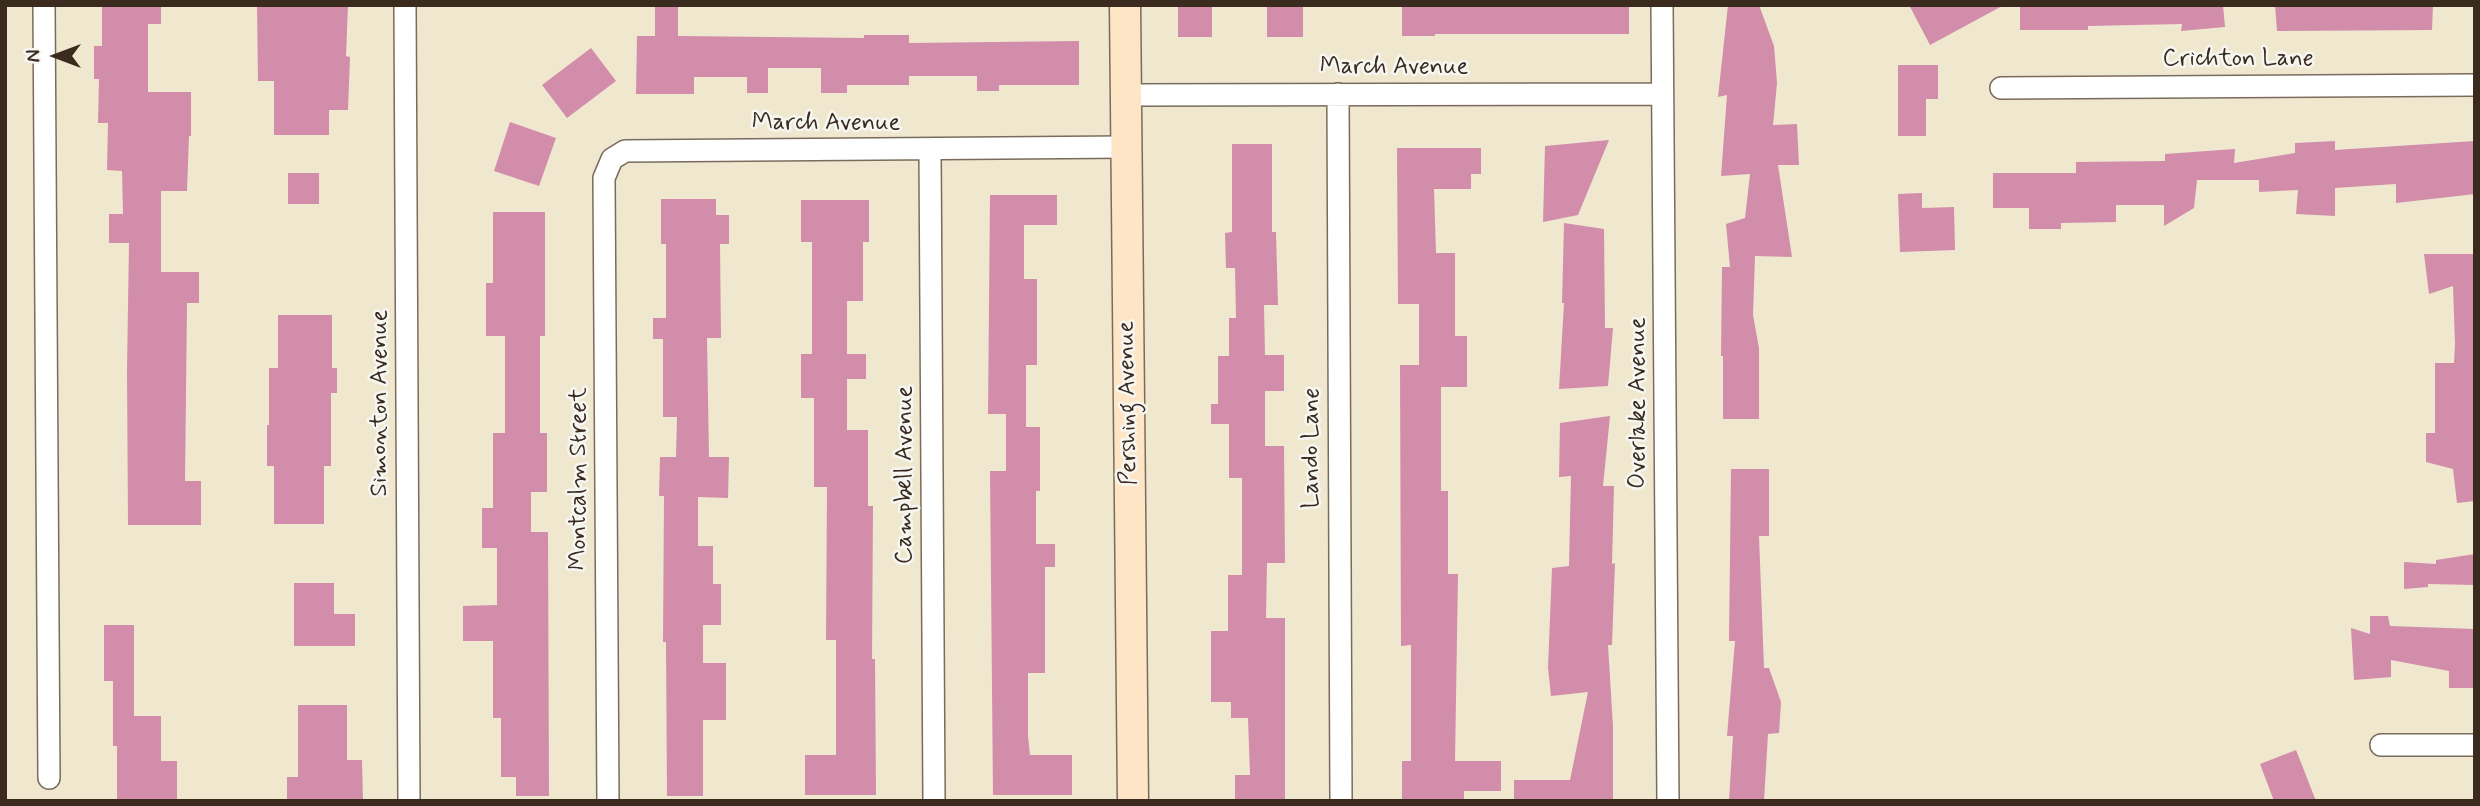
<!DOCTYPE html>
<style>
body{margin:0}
#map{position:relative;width:2480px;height:806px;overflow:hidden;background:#f0e7cf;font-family:Mynerve,sans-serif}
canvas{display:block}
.frame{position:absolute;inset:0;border:7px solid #3b2a1e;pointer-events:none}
.north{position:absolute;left:21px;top:21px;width:70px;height:70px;-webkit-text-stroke:5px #f6f6f2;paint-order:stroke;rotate:270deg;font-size:19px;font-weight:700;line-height:28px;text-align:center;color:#3b2a1e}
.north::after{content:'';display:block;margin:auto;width:24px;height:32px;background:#3b2a1e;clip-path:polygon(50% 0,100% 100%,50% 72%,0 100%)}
</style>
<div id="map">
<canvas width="2480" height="806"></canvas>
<div class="frame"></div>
<div class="north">N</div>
</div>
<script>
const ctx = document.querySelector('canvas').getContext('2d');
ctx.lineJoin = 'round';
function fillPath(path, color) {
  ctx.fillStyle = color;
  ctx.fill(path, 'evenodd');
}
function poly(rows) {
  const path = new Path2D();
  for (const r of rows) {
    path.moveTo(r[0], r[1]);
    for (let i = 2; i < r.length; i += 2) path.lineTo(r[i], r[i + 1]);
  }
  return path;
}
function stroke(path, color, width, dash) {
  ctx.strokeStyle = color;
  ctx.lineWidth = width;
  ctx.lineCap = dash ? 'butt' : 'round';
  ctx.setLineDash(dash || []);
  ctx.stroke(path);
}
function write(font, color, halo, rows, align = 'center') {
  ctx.font = font + ' Mynerve,sans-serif';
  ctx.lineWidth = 5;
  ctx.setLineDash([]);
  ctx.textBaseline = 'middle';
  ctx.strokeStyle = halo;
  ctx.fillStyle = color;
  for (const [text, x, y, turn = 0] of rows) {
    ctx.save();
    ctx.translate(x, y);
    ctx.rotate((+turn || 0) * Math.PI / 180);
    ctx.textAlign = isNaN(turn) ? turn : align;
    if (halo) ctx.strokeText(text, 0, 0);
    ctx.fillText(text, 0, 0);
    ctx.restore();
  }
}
const building = poly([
 [102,5,161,5,161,24,148,24,148,92,191,92,191,136,189,136,187,191,161,191,161,272,199,272,199,303,187,303,185,481,201,481,201,525,128,525,127,370,129,243,109,243,109,214,123,214,122,171,107,170,108,123,98,123,99,79,94,79,94,46,102,46],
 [257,5,348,5,346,56,350,57,348,110,329,110,329,135,274,135,274,81,258,81],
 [655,5,678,5,678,36,864,38,864,35,909,35,909,43,1079,41,1079,85,999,85,999,91,977,91,977,76,909,76,909,85,847,85,847,93,821,93,821,68,768,68,768,93,747,93,747,77,694,77,694,94,636,94,637,36,655,36],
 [1178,5,1212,5,1212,37,1178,37],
 [1267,5,1303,5,1303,37,1267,37],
 [1402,5,1629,5,1629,34,1435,34,1435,36,1402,36],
 [1728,5,1759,5,1774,46,1777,83,1773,125,1797,124,1799,165,1778,165,1792,257,1755,256,1753,315,1759,348,1759,419,1723,419,1723,356,1721,356,1722,267,1730,267,1726,224,1745,218,1750,174,1721,176,1727,95,1718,97],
 [1909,5,2004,5,1930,45],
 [2020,5,2223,5,2225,27,2181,31,2182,24,2088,26,2088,30,2020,30],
 [2275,5,2433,5,2432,30,2277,31],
 [591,48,616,81,567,118,542,85],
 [1898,65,1938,65,1938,99,1926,99,1926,136,1898,136],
 [510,122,556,138,539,186,494,171],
 [1609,140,1578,215,1543,222,1545,146],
 [2335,141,2335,150,2475,141,2475,194,2396,203,2396,184,2335,188,2335,216,2296,214,2298,190,2259,192,2259,180,2197,180,2194,208,2164,226,2164,205,2116,205,2116,222,2061,223,2061,229,2029,229,2029,208,1993,208,1993,173,2076,173,2076,162,2165,161,2165,154,2235,149,2234,163,2295,153,2295,143],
 [1232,144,1272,144,1272,232,1276,232,1278,305,1264,305,1265,355,1284,355,1284,391,1265,391,1265,446,1284,446,1285,563,1267,563,1266,618,1285,618,1285,801,1235,801,1235,775,1250,775,1248,718,1231,718,1231,702,1211,702,1211,631,1228,631,1228,575,1242,575,1242,478,1229,478,1229,424,1211,424,1211,404,1218,404,1218,356,1229,356,1229,318,1236,318,1235,268,1226,268,1225,233,1232,232],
 [1397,148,1481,148,1481,174,1471,174,1471,189,1434,189,1436,253,1455,253,1455,336,1467,336,1467,387,1441,387,1441,491,1448,491,1448,574,1458,574,1455,761,1501,761,1501,791,1464,791,1464,801,1402,801,1402,761,1411,761,1411,645,1401,646,1400,365,1419,365,1419,304,1398,304],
 [288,173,319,173,319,204,288,204],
 [1922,193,1922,208,1954,207,1955,250,1900,252,1898,194],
 [990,195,1057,195,1057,225,1024,225,1024,279,1037,279,1037,365,1026,365,1026,427,1040,427,1040,491,1036,491,1036,544,1055,544,1055,567,1045,567,1045,673,1028,673,1028,736,1030,755,1072,755,1072,795,993,795,990,471,1006,471,1006,414,988,414],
 [661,199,716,199,716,215,729,215,729,244,720,244,721,338,707,338,709,457,729,457,728,498,698,497,698,546,713,546,713,584,721,584,721,625,703,625,703,663,726,663,726,720,703,720,703,796,667,796,666,642,663,642,664,496,659,496,660,457,676,457,677,417,663,417,663,339,653,339,653,318,666,318,666,244,661,244],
 [801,200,869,200,869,242,863,242,863,301,847,301,847,354,866,354,866,379,847,379,847,430,868,430,868,506,873,506,872,659,875,659,876,795,805,795,805,755,836,755,836,640,826,640,827,487,814,487,814,398,801,398,801,354,812,354,812,242,801,242],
 [493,212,545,212,545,336,540,336,540,433,547,433,547,492,531,492,531,532,548,532,549,796,516,796,516,777,501,777,501,718,493,718,493,641,463,641,463,606,497,605,497,548,482,548,482,508,493,508,493,433,505,433,505,336,486,336,486,283,493,283],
 [1564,223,1604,229,1605,328,1613,328,1608,386,1559,389,1564,303,1562,303],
 [2424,254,2475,254,2475,501,2457,503,2453,469,2426,462,2426,433,2435,433,2435,363,2454,363,2455,344,2453,286,2429,294],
 [278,315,332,315,332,368,337,368,337,393,331,393,331,466,324,466,324,524,274,524,274,466,267,466,267,425,269,425,269,368,278,368],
 [1610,416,1603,486,1614,486,1612,564,1615,563,1612,645,1608,645,1613,727,1613,801,1514,801,1514,780,1570,780,1588,692,1551,696,1548,668,1552,568,1569,566,1571,476,1559,477,1560,423],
 [1731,469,1769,469,1769,536,1759,536,1764,668,1769,668,1781,702,1779,733,1768,734,1764,801,1729,801,1733,736,1727,736,1735,641,1729,641],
 [2475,554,2475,585,2428,584,2428,587,2404,589,2404,562,2436,564,2436,560],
 [294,583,334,583,334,614,355,614,355,646,294,646],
 [2370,616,2388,616,2390,626,2475,629,2475,688,2449,688,2449,671,2391,660,2391,677,2354,680,2351,628,2370,634],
 [104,625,134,625,134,716,161,716,161,761,177,761,177,801,117,801,117,746,113,746,113,681,104,681],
 [298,705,347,705,347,760,362,760,363,801,287,801,287,777,298,777],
 [2296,750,2316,801,2274,801,2260,764]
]);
const street = poly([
 [44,5,49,778],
 [405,5,409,801],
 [1662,5,1668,801],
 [2001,88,2475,85],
 [1338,94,1341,801],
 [1126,95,1662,94],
 [930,149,934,801],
 [2381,745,2475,745],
 [608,801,604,178,612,159,625,151,1127,147]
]);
const secondary = poly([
 [1125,5,1133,801]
]);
const streetNames = [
 ["Crichton Lane",2238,60],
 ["March Avenue",1394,68],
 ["March Avenue",826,124],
 ["Simonton Avenue",381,403,-90],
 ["Pershing Avenue",1129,403,-91],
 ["Overlake Avenue",1639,403,-90],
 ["Lando Lane",1313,448,-90],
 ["Campbell Avenue",906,475,-90],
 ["Montcalm Street",580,479,-90]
];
fillPath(building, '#d28dab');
stroke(street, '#7a6c5c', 24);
stroke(secondary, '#7a6c5c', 33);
stroke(street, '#fff', 21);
stroke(secondary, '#fde5c5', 30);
write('24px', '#3b2a1e', '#f6f6f2', streetNames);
</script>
